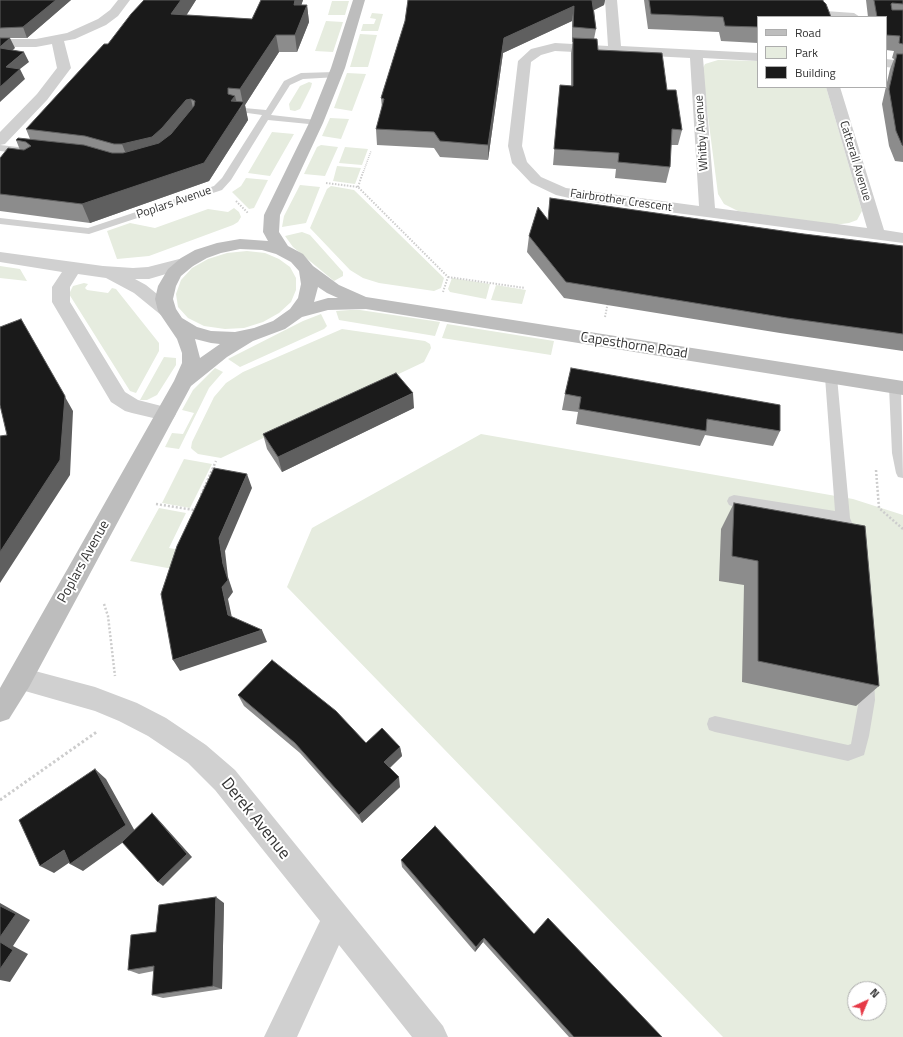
<!DOCTYPE html>
<style>
body{margin:0}
#map{position:relative;width:903px;height:1037px;overflow:hidden;background:#fff;font-family:"Titillium Web",sans-serif}
canvas{display:block}
.legend{position:absolute;left:757px;top:16px;width:130px;height:72px;box-sizing:border-box;background:#fff;border:1px solid #adadad;margin:0;padding:5px 7px;list-style:none;font-size:12px;color:#333}
.legend li{display:flex;align-items:center;gap:8px;height:20px}
.legend b{width:20px;border:1px solid #adadad}
.north{position:absolute;left:847px;top:981px;width:40px;height:40px;box-sizing:border-box;background:#fff;border:1px solid #adadad;border-radius:50%;rotate:44deg;font-size:11px;font-weight:700;line-height:16px;text-align:center;color:#333}
.north::after{content:'';display:block;margin:auto;width:14px;height:18px;background:#e63946;clip-path:polygon(50% 0,100% 100%,50% 72%,0 100%)}
</style>
<div id="map">
<canvas width="903" height="1037"></canvas>
<ul class="legend">
<li><b style="height:5px;background:#bdbdbd"></b>Road</li>
<li><b style="height:11px;background:#e6ecdf"></b>Park</li>
<li><b style="height:11px;background:#1a1a1a"></b>Building</li>
</ul>
<div class="north">N</div>
</div>
<script>
const ctx = document.querySelector('canvas').getContext('2d');
ctx.lineJoin = 'round';
function fillPath(path, color) {
  ctx.fillStyle = color;
  ctx.fill(path, 'evenodd');
}
function poly(rows) {
  const path = new Path2D();
  for (const r of rows) {
    path.moveTo(r[0], r[1]);
    for (let i = 2; i < r.length; i += 2) path.lineTo(r[i], r[i + 1]);
  }
  return path;
}
function stroke(path, color, width, dash) {
  ctx.strokeStyle = color;
  ctx.lineWidth = width;
  ctx.lineCap = dash ? 'butt' : 'round';
  ctx.setLineDash(dash || []);
  ctx.stroke(path);
}
function write(font, color, halo, rows, align = 'center') {
  ctx.font = font + ' "Titillium Web",sans-serif';
  ctx.lineWidth = 4;
  ctx.setLineDash([]);
  ctx.textBaseline = 'middle';
  ctx.strokeStyle = halo;
  ctx.fillStyle = color;
  for (const [text, x, y, turn = 0] of rows) {
    ctx.save();
    ctx.translate(x, y);
    ctx.rotate((+turn || 0) * Math.PI / 180);
    ctx.textAlign = isNaN(turn) ? turn : align;
    if (halo) ctx.strokeText(text, 0, 0);
    ctx.fillText(text, 0, 0);
    ctx.restore();
  }
}
const green = poly([
 [332,1,349,1,345,15,328,15],
 [372,13,383,14,378,31,361,31,363,24,374,24,376,19,370,18],
 [326,21,343,22,333,52,315,51],
 [360,34,377,35,368,67,350,67],
 [718,60,758,61,758,87,826,87,862,211,857,220,849,223,834,225,738,211,724,204,718,194,702,70,705,64],
 [347,73,366,74,352,111,334,108],
 [309,82,312,83,311,87,300,109,295,111,290,110,289,104,300,86],
 [330,118,349,119,341,139,322,136],
 [272,132,294,134,270,176,248,173],
 [321,145,338,147,325,176,304,174,317,147],
 [345,147,368,149,362,165,339,163],
 [337,166,361,168,355,184,333,181],
 [246,178,268,180,254,208,249,209,232,192,241,186],
 [300,185,320,187,306,223,282,227,284,216],
 [331,186,354,190,444,278,441,288,434,291,379,283,363,278,350,270,310,228,327,189],
 [234,208,239,212,241,217,238,222,233,225,149,256,117,259,107,231,130,223,155,228,208,209,228,212],
 [302,232,310,235,343,272,343,276,334,281,293,247,285,236],
 [247,251,265,253,279,259,290,267,296,278,296,290,291,302,279,313,263,322,244,328,225,329,204,326,188,318,178,307,176,294,181,280,192,268,208,259,227,253],
 [0,266,20,269,27,281,0,278],
 [452,278,490,284,486,299,450,292,448,289],
 [84,283,88,284,85,288,87,290,108,293,112,288,116,289,159,343,159,351,136,393,130,391,69,294,73,286],
 [496,285,526,290,522,304,491,300],
 [350,310,360,310,440,322,435,336,339,320,336,311],
 [321,314,327,326,324,329,240,367,228,359,303,321],
 [447,324,554,341,551,355,442,338],
 [342,329,425,341,430,344,431,348,424,362,221,458,198,454,193,450,191,448,192,442,214,397,226,383,243,372],
 [164,357,176,358,176,365,157,395,147,400,140,400],
 [215,368,223,372,209,388,179,449,165,447,172,433,183,434,194,413,182,410,193,390],
 [481,434,853,499,903,515,903,1037,723,1037,287,587,312,528],
 [855,989,879,989,879,1013,855,1013],
 [184,459,212,464,190,508,162,503],
 [159,508,186,513,169,548,180,550,178,570,130,561]
]);
const pathFar3 = poly([
 [363,173,371,151]
]);
const pathFar2 = poly([
 [326,183,358,187,448,277,443,292],
 [358,187,363,172],
 [236,201,248,213],
 [448,277,525,288],
 [605,317,608,302]
]);
const pathFar1 = poly([
 [876,470,879,508,903,529],
 [201,495,216,461],
 [156,504,194,510],
 [104,604,108,616,115,676]
]);
const path = poly([
 [0,800,98,731]
]);
const lane = poly([
 [335,72,339,75,338,77,303,79,290,85,271,115,316,120,321,123,319,125,268,120,231,180,222,190,89,234,0,224,0,218,88,228,214,186,222,178,262,115,233,111,233,107,266,110,284,81,301,73,335,72],
 [0,145,27,148,32,151,27,154,0,151,0,145],
 [831,373,835,374,837,377,850,518,859,540,857,544,852,546,847,544,838,523,734,507,729,505,727,501,729,497,734,495,835,511,825,377,827,374,831,373],
 [895,383,899,384,901,387,903,478,898,477,896,473,892,453,889,387,891,384,895,383],
 [866,670,872,672,874,677,875,700,869,736,864,755,848,761,715,732,709,730,707,724,709,718,715,716,848,745,851,744,859,700,858,677,860,672,866,670]
]);
const street = poly([
 [118,0,130,0,118,16,106,25,75,39,64,41,71,68,47,100,5,144,0,145,0,132,37,94,57,68,52,44,36,47,0,47,0,39,36,39,67,33,98,19,110,10,118,0],
 [605,0,617,0,621,46,758,53,758,61,703,58,715,208,867,228,826,87,840,87,884,230,903,233,903,243,578,200,556,195,531,183,512,163,508,146,518,61,531,49,555,43,608,46,605,0],
 [555,51,690,58,699,206,566,188,541,177,527,162,522,146,531,62,541,55,555,51],
 [825,11,854,13,860,17,820,17,819,15,821,12,825,11],
 [886,59,903,61,903,69,886,67,886,59],
 [0,252,103,266,133,268,148,267,187,257,193,258,196,262,193,266,149,279,135,279,146,285,173,307,176,311,173,315,167,317,161,315,134,293,106,278,78,274,70,287,70,302,125,392,138,400,173,409,176,414,173,419,166,421,132,413,125,411,111,402,52,302,52,287,62,272,0,262,0,252],
 [20,667,95,687,137,703,166,718,206,745,235,770,443,1026,448,1037,412,1037,339,945,297,1037,264,1037,320,921,215,790,188,763,148,736,119,721,95,711,11,687,7,679,11,671,20,667]
]);
const secondary = poly([
 [353,0,365,0,345,68,323,123,280,215,279,232,288,246,303,254,313,266,339,285,366,297,903,381,903,395,366,309,328,310,302,317,285,329,253,341,227,357,191,386,29,687,9,719,0,722,0,688,174,381,182,363,182,353,177,339,158,311,155,299,158,286,168,269,181,258,195,250,217,243,240,239,268,241,263,232,264,215,309,123,331,68,353,0],
 [240,249,262,250,276,254,291,262,299,271,301,284,298,298,290,309,273,321,254,328,235,332,211,331,197,327,182,318,176,309,173,299,176,286,181,276,193,266,207,258,221,253,240,249],
 [318,287,327,293,338,298,328,298,314,302,318,287],
 [195,339,211,343,220,344,200,358,195,339]
]);
const wall = poly([
 [0,0,71,0,27,38,0,38],
 [144,0,196,0,186,15,252,19,261,0,303,0,301,5,307,5,309,22,297,52,279,52,245,105,248,120,209,181,90,223,0,211,0,158,20,150,16,140,30,139,26,129,108,44],
 [408,0,605,0,604,5,594,10,596,29,594,39,598,50,667,90,682,130,678,145,671,145,670,167,666,183,615,178,616,169,553,165,560,85,571,86,571,53,573,42,572,42,572,21,503,53,488,160,440,157,434,148,377,145,376,129,382,108,381,98,405,21],
 [644,0,823,0,758,17,758,43,721,41,719,32,648,29],
 [866,0,903,0,903,162,895,161,889,146,882,104,890,69,894,59,892,58,894,51,886,50,886,17,868,17],
 [550,198,804,234,903,246,903,351,780,333,564,298,527,252,529,236,548,219],
 [565,394,780,431,773,446,705,435,700,446,576,424,578,412,562,410],
 [414,408,282,472,267,449,263,434],
 [734,503,879,686,856,706,742,682,744,585,719,581,721,529],
 [238,695,366,743,400,747,402,756,390,768,400,787,362,823,300,753,244,706],
 [401,860,534,934,662,1037,569,1037,483,942,475,952,402,867],
 [224,903,222,989,163,998,152,995,154,971,139,974,128,970,156,932]
]);
const shadedWall = poly([
 [56,0,71,0,27,38,23,27],
 [181,0,196,0,176,32,171,14],
 [295,0,303,0,296,22,294,5],
 [592,0,605,0,604,5,590,12],
 [307,5,309,22,297,52,295,35],
 [574,6,572,21,503,53,488,160,488,145,504,38],
 [276,35,279,52,245,105,248,120,209,181,90,223,82,204,231,101,235,96,239,111,243,104,240,89],
 [10,38,15,48,3,59,0,52,0,47],
 [24,52,29,62,20,69,25,79,0,102,0,87,6,67],
 [191,99,195,117,168,146,129,162,122,144,186,100],
 [21,319,73,411,70,475,0,583,0,552],
 [413,393,414,408,282,472,278,457],
 [247,474,252,488,225,551,228,577,233,592,228,599,234,627,228,615,222,587,223,564,219,538],
 [262,630,267,642,180,671,173,660],
 [400,747,402,756,386,771,384,762],
 [95,769,106,779,136,833,83,871,70,864],
 [399,777,400,787,362,823,359,815],
 [152,813,157,818,192,857,163,886,158,882],
 [64,850,76,858,54,873,40,866],
 [216,897,224,903,222,989,213,986],
 [0,903,30,920,13,946,28,954,10,982,0,980],
 [484,938,483,942,475,952,476,947]
]);
const building = poly([
 [0,0,56,0,23,27,0,28,0,0],
 [144,0,181,0,171,14,252,19,261,0,295,0,294,5,307,5,295,35,276,35,240,89,228,88,228,94,235,96,231,101,244,102,204,163,82,204,0,194,0,158,8,148,24,150,31,146,26,142,16,140,18,138,84,145,112,153,123,153,159,143,171,134,194,106,195,101,191,99,186,100,162,128,152,137,122,144,114,144,85,136,26,129,104,44,108,44,131,14,144,0],
 [408,0,592,0,596,29,573,27,574,6,504,38,488,145,440,141,434,132,376,129,384,99,381,98,405,21,408,0],
 [649,0,823,0,823,1,826,4,831,17,758,17,758,27,725,26,723,17,651,14,649,0],
 [874,0,903,0,903,4,892,3,891,4,892,10,903,10,903,44,899,43,900,36,886,35,886,17,877,17,874,0],
 [0,38,10,38,0,47,0,38],
 [573,38,597,39,598,50,662,53,667,90,676,90,682,130,672,129,670,167,618,162,619,153,554,149,560,85,573,86,573,38],
 [0,48,24,52,6,67,20,69,0,87,0,48],
 [897,54,903,54,903,146,902,145,896,131,889,89,897,54],
 [550,198,804,234,903,246,903,334,787,318,566,282,529,236,538,207,548,220,550,198],
 [21,319,65,396,60,460,0,552,0,436,7,435,0,405,0,327,21,319],
 [571,368,780,405,780,431,707,419,706,431,579,409,581,397,565,394,571,368],
 [396,373,413,393,278,457,263,434,396,373],
 [214,468,247,474,219,538,223,564,228,580,222,587,228,615,262,630,173,660,161,594,177,546,214,468],
 [734,503,865,526,879,686,758,661,758,561,732,556,734,503],
 [272,660,336,711,366,743,382,728,400,747,384,762,399,777,359,815,295,743,238,695,272,660],
 [95,769,126,825,70,864,64,850,40,866,19,820,95,769],
 [152,813,187,854,158,882,122,842,152,813],
 [435,826,534,934,548,918,662,1037,574,1037,484,938,476,947,401,860,435,826],
 [216,897,213,986,152,995,154,966,128,970,131,935,156,932,159,905,216,897],
 [0,906,16,914,0,937,0,906],
 [0,942,13,950,0,969,0,942]
]);
const farStreetnames = [
 ["Whitby Avenue",702,133,-94],
 ["Catterall Avenue",855,161,73],
 ["Fairbrother Crescent",621,201,8],
 ["Poplars Avenue",174,203,-19]
];
const streetNames = [
 ["Capesthorne Road",634,346,9],
 ["Poplars Avenue",84,562,-61]
];
const nearStreetnames = [
 ["Derek Avenue",255,819,51]
];
fillPath(green, '#e6ecdf');
stroke(pathFar3, '#cdcdcd', 1.5, [1, 1]);
stroke(pathFar2, '#cdcdcd', 2, [1.5, 1.5]);
stroke(pathFar1, '#cdcdcd', 2.5, [2, 2]);
stroke(path, '#cdcdcd', 3, [2.5, 2.5]);
fillPath(lane, '#d0d0d0');
fillPath(street, '#d0d0d0');
fillPath(secondary, '#bdbdbd');
fillPath(wall, '#8c8c8c');
fillPath(shadedWall, '#5f5f5f');
fillPath(building, '#1a1a1a');
stroke(building, '#5f5f5f', 1);
write('12px', '#333', '#fff', farStreetnames);
write('14px', '#333', '#fff', streetNames);
write('17px', '#333', '#fff', nearStreetnames);
</script>
